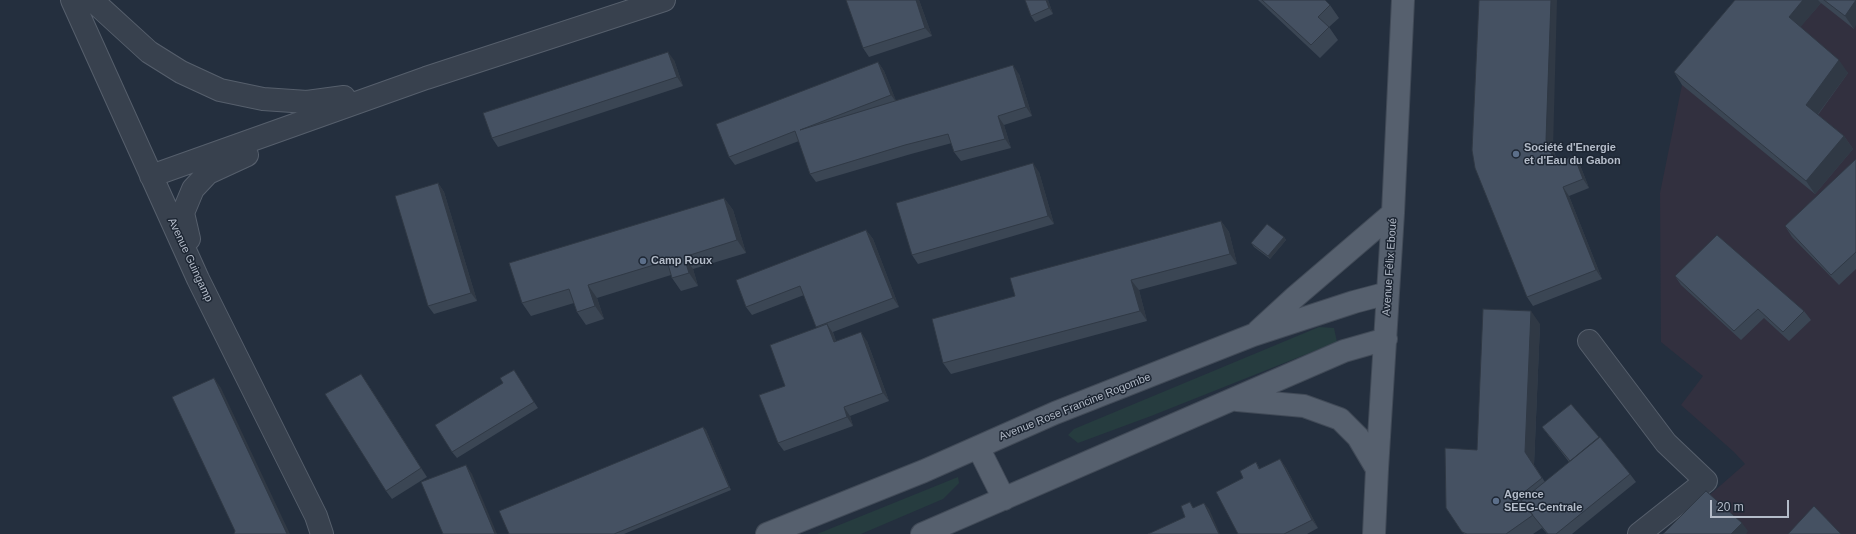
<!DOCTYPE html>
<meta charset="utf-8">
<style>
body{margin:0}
#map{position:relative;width:1856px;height:534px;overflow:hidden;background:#242f3e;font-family:Helvetica,sans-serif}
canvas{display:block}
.scale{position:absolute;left:1710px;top:500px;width:79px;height:18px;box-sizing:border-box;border:2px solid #b4bcc9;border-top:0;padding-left:5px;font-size:12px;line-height:14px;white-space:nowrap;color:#b4bcc9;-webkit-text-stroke:3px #1d2633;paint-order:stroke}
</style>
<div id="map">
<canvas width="1856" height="534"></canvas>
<div class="scale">20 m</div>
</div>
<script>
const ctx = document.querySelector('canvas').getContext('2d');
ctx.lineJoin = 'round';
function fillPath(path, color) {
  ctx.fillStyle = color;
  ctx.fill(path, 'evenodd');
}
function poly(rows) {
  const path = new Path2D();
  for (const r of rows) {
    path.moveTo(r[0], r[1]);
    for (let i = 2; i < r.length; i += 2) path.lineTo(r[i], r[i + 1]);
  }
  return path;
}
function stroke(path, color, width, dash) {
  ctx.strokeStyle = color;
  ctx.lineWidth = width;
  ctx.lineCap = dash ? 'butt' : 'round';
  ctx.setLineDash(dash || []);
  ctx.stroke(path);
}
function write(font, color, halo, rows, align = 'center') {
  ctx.font = font + ' Helvetica,sans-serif';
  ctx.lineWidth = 3;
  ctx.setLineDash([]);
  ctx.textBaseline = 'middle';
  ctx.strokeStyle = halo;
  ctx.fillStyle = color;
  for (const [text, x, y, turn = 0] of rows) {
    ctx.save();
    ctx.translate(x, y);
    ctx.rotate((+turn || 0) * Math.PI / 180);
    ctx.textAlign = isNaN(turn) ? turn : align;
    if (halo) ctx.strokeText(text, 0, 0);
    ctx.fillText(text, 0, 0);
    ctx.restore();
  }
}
const medical = poly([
 [1755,0,1856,0,1856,534,1665,534,1745,464,1734,452,1681,405,1703,376,1661,342,1660,193,1682,85]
]);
const green = poly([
 [1319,327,1334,328,1337,342,1151,416,1078,443,1068,435,1074,429],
 [958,477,959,483,943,499,861,534,817,534]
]);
const minor = poly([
 [72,0,198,279,316,516,322,534],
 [92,0,149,52,181,72,220,90,263,99,307,102,344,97],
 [151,176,426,78,664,0],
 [189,239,183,213,193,189,208,173,247,155],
 [1589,341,1666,443,1706,481,1639,534]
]);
const major = poly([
 [1258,331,1295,297,1393,213],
 [1237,400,1304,406,1340,419,1358,437,1377,469],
 [978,447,1004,499],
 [767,534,924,471,1055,413,1253,335,1354,302,1388,293],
 [922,534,1344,351,1386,339],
 [1374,534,1377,469,1393,213,1403,0]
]);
const wall = poly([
 [919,0,932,36,869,57,863,48],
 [1048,0,1053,14,1035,22,1031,16],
 [1258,0,1325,0,1330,5,1339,18,1329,27,1338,40,1320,58],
 [1735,0,1856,0,1854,29,1821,3,1800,27,1848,73,1818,115,1844,136,1853,149,1815,194,1682,85,1674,72],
 [674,60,683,86,498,147,492,138],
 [878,62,884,71,896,101,1019,74,1032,116,1004,125,1011,148,961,161,954,152,952,143,911,154,816,182,810,174,799,141,735,165,729,157],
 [1553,149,1558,162,1574,156,1580,165,1589,188,1569,196,1602,279,1533,306,1527,297],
 [1856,159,1856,269,1839,285,1792,237,1785,226],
 [1039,172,1054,224,918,264,912,255],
 [438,183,444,192,477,301,434,314,428,306],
 [724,198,733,210,746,253,693,269,698,286,681,291,672,278,671,275,597,298,604,319,586,325,577,312,574,303,531,316,522,303],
 [1221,221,1229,232,1237,264,1139,290,1147,321,951,374,943,363,1015,296],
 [866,230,873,239,899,307,833,332,836,341,867,341,889,401,850,416,853,426,784,451,778,443,785,386,817,328,804,295,752,315,746,307],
 [1284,237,1286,240,1270,259,1254,247,1251,243],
 [1675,276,1804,311,1811,320,1789,341,1764,318,1741,340,1681,285],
 [1540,324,1534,465,1545,482,1569,462,1542,427,1630,474,1636,482,1572,534,1547,534,1542,528,1533,534,1464,534,1446,508,1477,450],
 [518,377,538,408,457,458,452,452],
 [367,383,427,477,392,499,386,491],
 [703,427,706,430,731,490,624,534,509,534],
 [1280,459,1286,468,1318,528,1307,534,1238,534,1243,478,1256,462,1260,469]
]);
const shadedWall = poly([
 [916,0,919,0,932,36,925,28],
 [1046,0,1048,0,1053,14,1049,8],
 [1551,0,1557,0,1553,149,1561,172,1555,163,1546,140],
 [1803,0,1818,0,1821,3,1798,30,1789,17],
 [1856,0,1856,25,1854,29,1845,16],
 [668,52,674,60,683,86,677,77],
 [1839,60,1848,73,1815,118,1806,105],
 [878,62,884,71,897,103,891,95],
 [1013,65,1019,74,1032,116,1026,107],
 [998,116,1004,125,1011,148,1005,139],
 [1844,136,1853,149,1815,194,1806,181],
 [1574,156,1580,165,1589,188,1583,179],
 [1033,163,1039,172,1054,224,1048,216],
 [438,183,444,192,477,301,471,293],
 [1563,187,1569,196,1602,279,1596,270],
 [724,198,733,210,746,253,737,240],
 [1221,221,1229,232,1237,264,1230,254],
 [866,230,873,239,899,307,893,298],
 [1284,237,1286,240,1270,259,1268,256],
 [684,257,693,269,698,286,689,273],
 [1131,280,1139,290,1147,321,1140,311],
 [588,285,597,298,604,319,595,306],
 [1531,311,1540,324,1534,465,1551,491,1525,452],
 [827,324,833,333,840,350,834,342],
 [861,332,867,341,889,401,883,393],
 [361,374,367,383,427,477,421,468],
 [214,378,221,388,290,534,287,534],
 [844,407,850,416,853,426,847,417],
 [703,427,706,430,731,490,729,487],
 [1280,459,1286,468,1318,528,1312,520],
 [466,465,472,474,497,534,495,534],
 [1204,503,1209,509,1220,534,1219,534],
 [1742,523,1748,531,1746,534,1731,534]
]);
const building = poly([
 [846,0,916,0,925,28,863,48,846,0],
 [1025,0,1046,0,1049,8,1031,16,1025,0],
 [1262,0,1325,0,1330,5,1318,17,1329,27,1311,45,1262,0],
 [1479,0,1551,0,1546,140,1555,163,1574,156,1583,179,1563,187,1596,270,1527,297,1475,168,1472,150,1479,0],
 [1735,0,1803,0,1789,17,1839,60,1806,105,1844,136,1806,181,1674,72,1735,0],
 [1824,0,1856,0,1845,16,1824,0],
 [668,52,677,77,492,138,483,113,668,52],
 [878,62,891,95,800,130,1013,65,1026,107,998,116,1005,139,954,152,948,134,905,145,810,174,795,131,729,157,716,124,878,62],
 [1856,159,1856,252,1831,275,1785,226,1856,159],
 [1033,163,1048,216,912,255,896,203,1033,163],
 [438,183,471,293,428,306,395,196,438,183],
 [724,198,737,240,684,257,689,273,672,278,667,261,588,285,595,306,577,312,569,289,522,303,509,263,724,198],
 [1221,221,1230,254,1131,280,1140,311,943,363,932,319,1015,296,1010,278,1221,221],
 [1267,224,1284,237,1268,256,1251,243,1267,224],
 [866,230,893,298,816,327,800,286,746,307,736,280,866,230],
 [1717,235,1804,311,1783,332,1758,309,1734,331,1675,276,1717,235],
 [1483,309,1531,311,1525,452,1542,478,1518,497,1533,515,1506,534,1467,534,1462,532,1446,508,1445,448,1477,450,1483,309],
 [827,324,834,342,861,332,883,393,844,407,847,417,778,443,759,395,785,386,770,345,827,324],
 [514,370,534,402,452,452,435,425,503,383,500,378,514,370],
 [361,374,421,468,386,491,325,394,361,374],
 [214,378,287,534,234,534,235,531,172,397,214,378],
 [1571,404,1599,437,1570,461,1542,427,1571,404],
 [703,427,729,487,614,534,509,534,499,511,703,427],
 [1600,437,1630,474,1556,534,1548,534,1521,501,1600,437],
 [1280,459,1312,520,1284,534,1238,534,1216,492,1243,478,1240,471,1256,462,1259,469,1280,459],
 [466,465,495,534,443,534,421,482,466,465],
 [1706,491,1742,523,1731,534,1663,534,1706,491],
 [1190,502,1193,508,1204,503,1219,534,1148,534,1185,517,1181,506,1190,502],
 [1814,506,1841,534,1788,534,1814,506]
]);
const markers = [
 [1516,154,4,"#5c6f8a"],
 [643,261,4,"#5c6f8a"],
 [1496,501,4,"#5c6f8a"]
];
const poiNames = [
 ["Société d'Energie",1524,148],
 ["et d'Eau du Gabon",1524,161],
 ["Camp Roux",651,261],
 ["Agence",1504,495],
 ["SEEG-Centrale",1504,508]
];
const streetNames = [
 ["Avenue Guingamp",190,260,65],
 ["Avenue Félix Eboué",1390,267,-86],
 ["Avenue Rose Francine Rogombe",1075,407,-22]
];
fillPath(medical, '#32303f');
fillPath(green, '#263c3f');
stroke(minor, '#565f6c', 24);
stroke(major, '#414a57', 24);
stroke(minor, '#38414e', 22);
stroke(major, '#56606e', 22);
fillPath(wall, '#3b4654');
fillPath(shadedWall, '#303945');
fillPath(building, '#455162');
stroke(building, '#303945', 1);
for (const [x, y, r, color] of markers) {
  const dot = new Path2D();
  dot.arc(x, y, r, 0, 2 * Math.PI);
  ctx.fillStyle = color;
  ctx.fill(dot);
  stroke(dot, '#1d2633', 1.5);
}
write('bold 11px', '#b4bcc9', '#1d2633', poiNames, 'left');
write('11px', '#b4bcc9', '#1d2633', streetNames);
</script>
